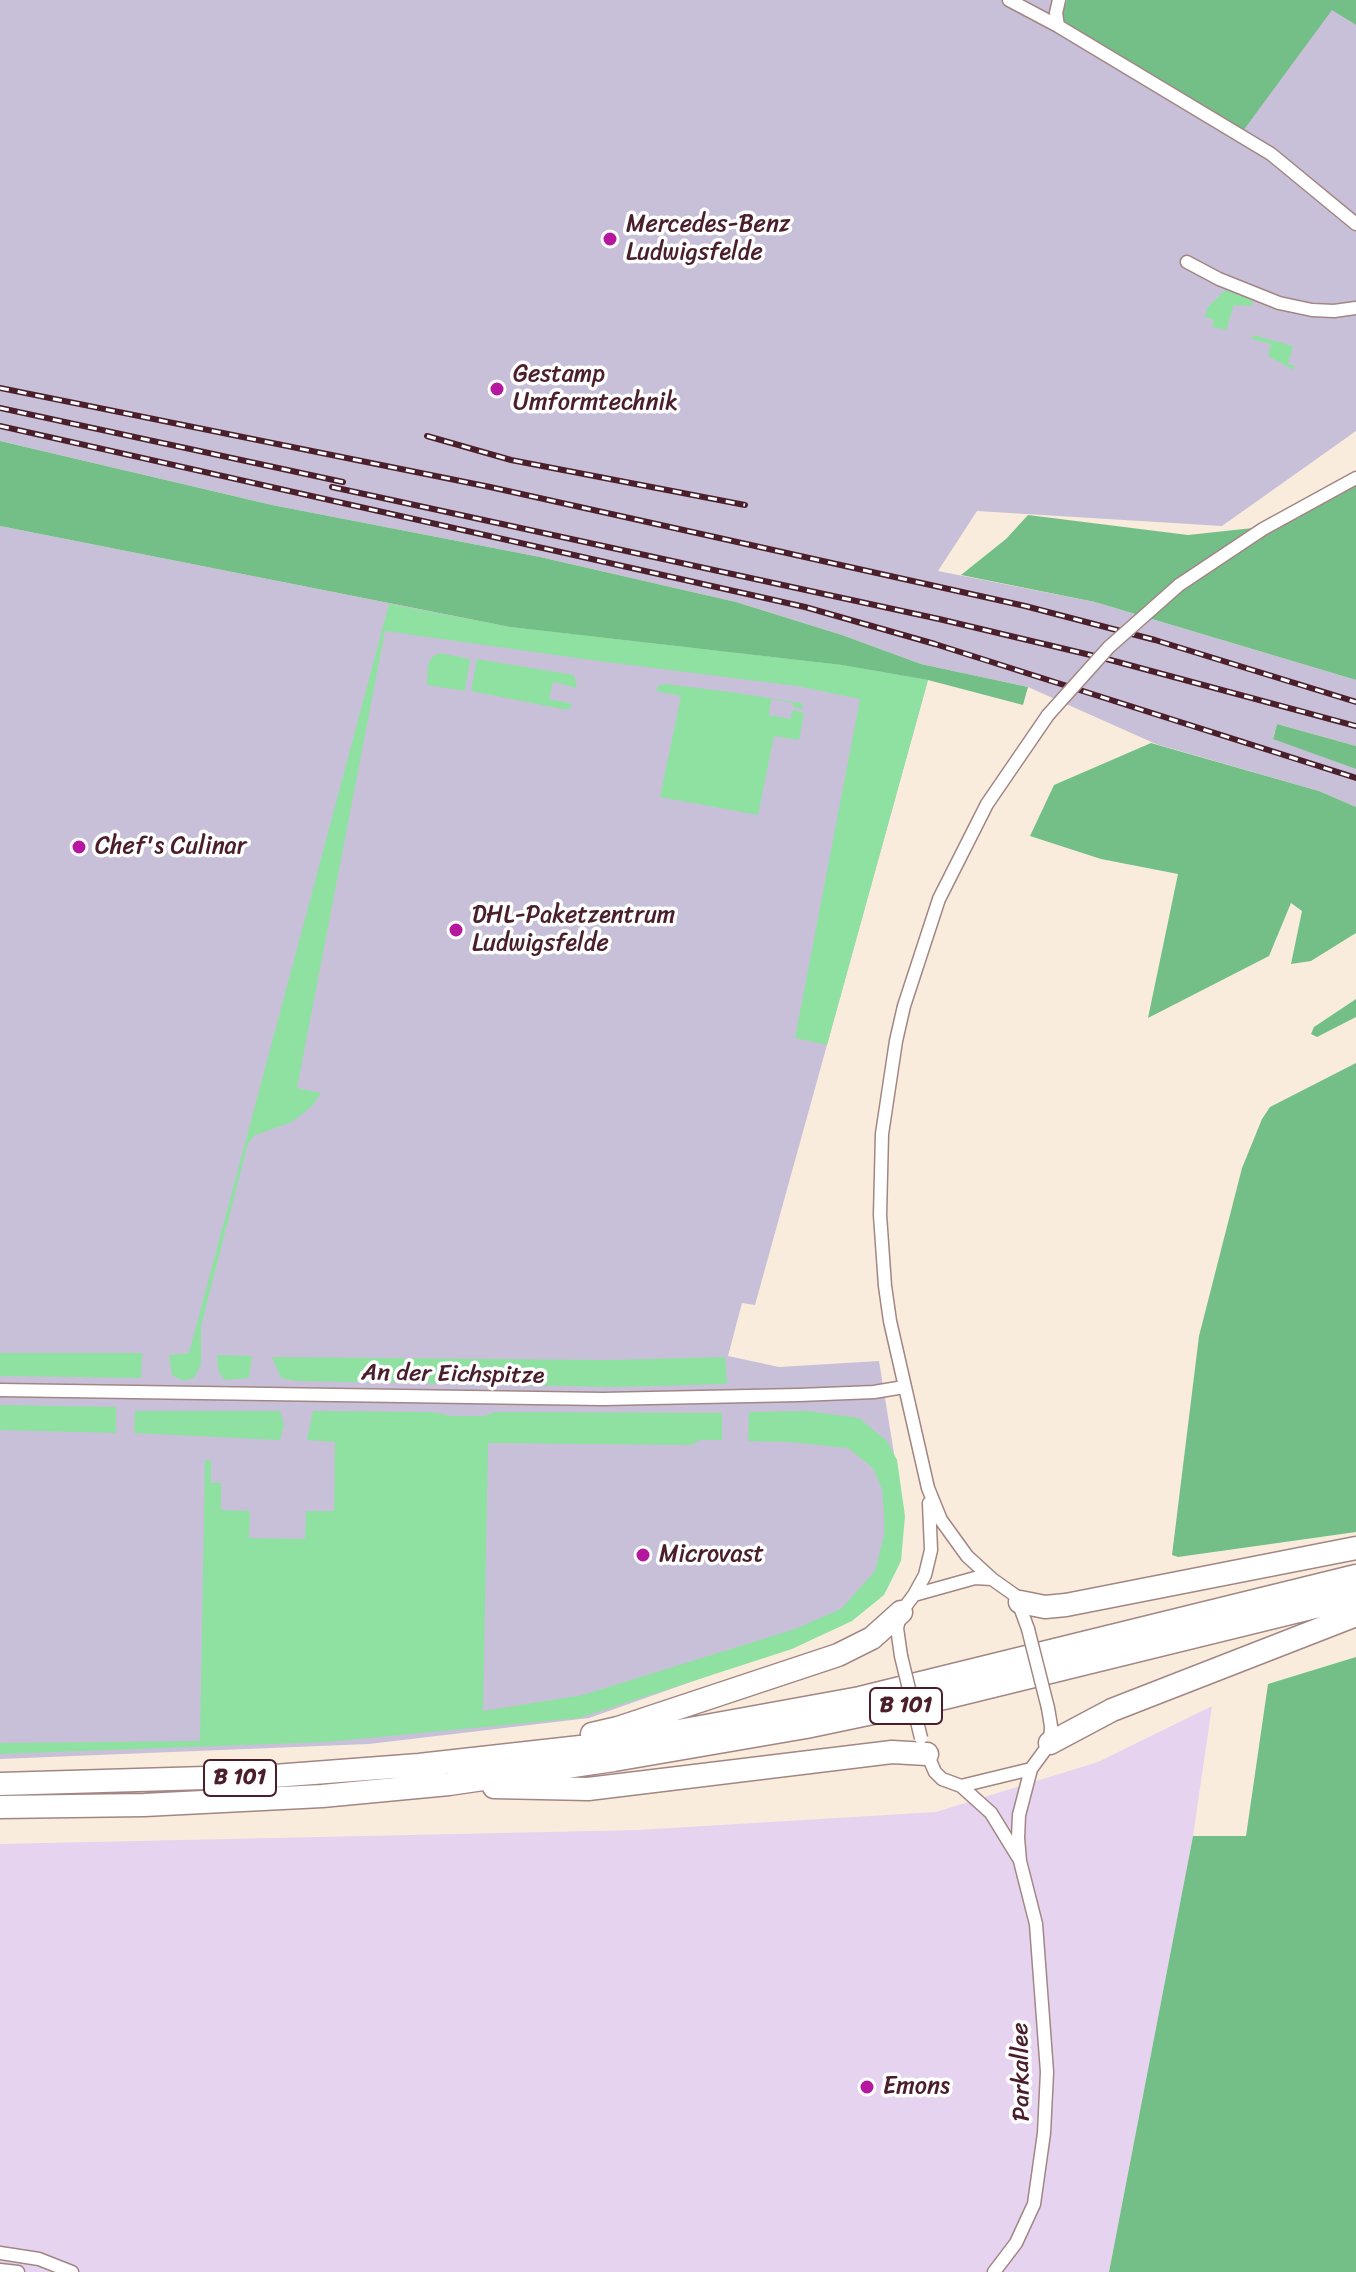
<!DOCTYPE html>
<style>
body{margin:0}
canvas{display:block;background:#f9ecdc}
</style>
<canvas width="1356" height="2272"></canvas>
<script>
const ctx = document.querySelector('canvas').getContext('2d');
ctx.lineJoin = 'round';
function fillPath(path, color) {
  ctx.fillStyle = color;
  ctx.fill(path, 'evenodd');
}
function poly(rows) {
  const path = new Path2D();
  for (const r of rows) {
    path.moveTo(r[0], r[1]);
    for (let i = 2; i < r.length; i += 2) path.lineTo(r[i], r[i + 1]);
  }
  return path;
}
function stroke(path, color, width, dash) {
  ctx.strokeStyle = color;
  ctx.lineWidth = width;
  ctx.lineCap = dash ? 'butt' : 'round';
  ctx.setLineDash(dash || []);
  ctx.stroke(path);
}
function write(font, color, halo, rows, align = 'center') {
  ctx.font = font + ' Sriracha,sans-serif';
  ctx.lineWidth = 7;
  ctx.setLineDash([]);
  ctx.textBaseline = 'middle';
  ctx.strokeStyle = halo;
  ctx.fillStyle = color;
  for (const [text, x, y, turn = 0] of rows) {
    ctx.save();
    ctx.translate(x, y);
    ctx.rotate((+turn || 0) * Math.PI / 180);
    ctx.textAlign = isNaN(turn) ? turn : align;
    if (halo) ctx.strokeText(text, 0, 0);
    ctx.fillText(text, 0, 0);
    ctx.restore();
  }
}
const built = poly([
 [1212,1706,1193,1836,1109,2272,0,2272,0,1844,638,1830,936,1812,1098,1762]
]);
const industrial = poly([
 [0,0,1067,0,1059,27,1333,10,1356,25,1356,431,1222,526,977,511,938,571,1095,602,1356,680,1356,746,1277,724,1273,738,1356,769,1356,807,1319,791,1156,744,1028,687,921,664,842,635,736,602,540,557,272,505,0,441],
 [0,526,510,627,842,665,928,680,755,1305,742,1303,728,1356,779,1367,879,1361,897,1472,898,1562,801,1643,589,1718,369,1744,0,1759]
]);
const green = poly([
 [1225,290,1253,300,1251,306,1234,305,1226,330,1212,327,1214,320,1205,317,1208,307],
 [1253,335,1293,346,1288,364,1295,366,1294,370,1268,356,1271,344,1252,339],
 [389,604,510,627,842,665,928,680,827,1045,795,1038,860,699,797,686,591,660,385,631,297,1088,321,1093,312,1106,292,1122,255,1135,248,1143,201,1326,201,1364,194,1378,183,1381,172,1375,169,1355,189,1353],
 [440,653,470,659,465,691,427,685,428,665,432,657],
 [477,659,574,675,577,688,553,682,549,699,573,704,567,710,471,691],
 [666,684,730,692,801,703,804,709,793,707,793,703,771,699,769,715,790,719,793,710,804,713,799,740,774,736,758,815,660,797,681,696,656,691,659,685],
 [0,1353,142,1353,141,1378,0,1376],
 [217,1355,252,1356,249,1378,224,1380,218,1370],
 [272,1357,611,1360,725,1357,727,1384,617,1387,296,1381,281,1378],
 [0,1405,116,1407,116,1433,0,1430],
 [135,1411,280,1411,284,1425,280,1440,134,1433],
 [313,1411,432,1412,452,1416,484,1416,495,1412,722,1413,722,1440,700,1440,691,1445,488,1443,483,1711,583,1695,795,1629,841,1609,875,1571,884,1536,884,1514,882,1489,873,1468,848,1448,790,1442,748,1441,749,1412,808,1411,859,1418,887,1441,897,1460,905,1516,901,1561,884,1595,852,1621,792,1649,579,1718,326,1742,0,1754,0,1743,200,1741,205,1460,211,1460,211,1483,221,1483,221,1510,250,1511,249,1538,305,1539,306,1511,334,1511,335,1442,307,1440]
]);
const forest = poly([
 [1067,0,1356,0,1356,25,1332,10,1240,135,1058,26],
 [0,441,272,505,540,557,736,602,842,635,921,664,1028,687,1023,705,928,680,842,665,510,627,0,526],
 [1356,486,1356,680,1095,602,961,575,1006,539,1028,515,1188,535,1281,525],
 [1277,724,1356,746,1356,769,1273,739],
 [1151,743,1319,791,1356,807,1356,933,1311,961,1291,964,1302,911,1291,903,1269,956,1148,1018,1178,874,1101,859,1030,836,1054,785],
 [1356,999,1356,1017,1317,1037,1311,1034,1314,1027],
 [1356,1063,1356,1532,1178,1557,1172,1555,1199,1336,1242,1168,1262,1119,1270,1107],
 [1356,1657,1356,2272,1109,2272,1193,1836,1246,1836,1268,1684]
]);
const street = poly([
 [1009,0,1058,26,1271,154,1356,224],
 [1058,26,1056,13,1059,0],
 [1187,262,1219,279,1279,303,1312,310,1334,311,1356,308],
 [1179,585,1263,529,1356,478],
 [0,1390,603,1399,799,1395,874,1392,904,1387],
 [992,1579,967,1556,941,1520,928,1488,890,1321,885,1286,880,1215,882,1134,896,1041,904,1006,939,899,987,804,1048,715],
 [914,1595,925,1575,931,1550,929,1503],
 [901,1656,897,1628,901,1612,914,1595,975,1578,992,1579,1016,1596,1028,1629],
 [925,1749,935,1772,942,1779,961,1786,1031,1769,1050,1743,1051,1726,1048,1708],
 [961,1786,991,1813,1018,1857],
 [0,2253,39,2259,72,2272],
 [0,2270,18,2272],
 [994,2272,1016,2243,1034,2204,1044,2133,1047,2072,1036,1924,1020,1861,1018,1838,1019,1815,1031,1769]
]);
const highway = poly([
 [1020,1602,1045,1607,1066,1605,1356,1548],
 [592,1734,618,1728,838,1655,872,1638,901,1612],
 [1050,1743,1112,1710,1356,1615],
 [0,1784,274,1776,419,1765,607,1744,860,1698,1356,1576],
 [494,1787,588,1789,892,1752,927,1754],
 [0,1807,144,1805,322,1796,449,1784,614,1760,806,1727,944,1698,1356,1597]
]);
const rail = poly([
 [0,388,490,487,1025,606,1155,640,1356,702],
 [0,408,343,482],
 [0,426,805,607,935,644,1356,778],
 [427,436,511,460,745,505],
 [332,487,939,619,1103,658,1356,726]
]);
const streetBridge = poly([
 [1048,715,1109,647,1179,585],
 [1028,1629,1048,1708],
 [901,1656,921,1738]
]);
const markers = [
 [610,239,8,"#b5179e"],
 [497,389,8,"#b5179e"],
 [79,847,8,"#b5179e"],
 [456,930,8,"#b5179e"],
 [643,1555,8,"#b5179e"],
 [867,2087,8,"#b5179e"]
];
const shields = [
 [906,1706,72],
 [240,1778,72]
];
const shieldNames = [
 ["B 101",906,1706],
 ["B 101",240,1778]
];
const poiNames = [
 ["Mercedes-Benz",626,225],
 ["Ludwigsfelde",626,253],
 ["Gestamp",513,375],
 ["Umformtechnik",513,403],
 ["Chef's Culinar",95,847],
 ["DHL-Paketzentrum",472,916],
 ["Ludwigsfelde",472,944],
 ["Microvast",659,1555],
 ["Emons",883,2087]
];
const streetNames = [
 ["An der Eichspitze",453,1375,1],
 ["Parkallee",1022,2072,-91]
];
fillPath(built, '#e6d3f0');
fillPath(industrial, '#c8c0d8');
fillPath(green, '#8fe1a1');
fillPath(forest, '#73bf87');
stroke(street, '#a28684', 15);
stroke(highway, '#a28684', 25);
stroke(street, '#fff', 12);
stroke(highway, '#fff', 22);
stroke(rail, '#4a1f2b', 6);
stroke(rail, '#fff', 3, [9]);
stroke(streetBridge, '#a28684', 15, []);
stroke(streetBridge, '#fff', 12);
for (const [x, y, r, color] of markers) {
  const dot = new Path2D();
  dot.arc(x, y, r, 0, 2 * Math.PI);
  ctx.fillStyle = color;
  ctx.fill(dot);
  stroke(dot, '#fff', 3);
}
for (const [x, y, w] of shields) {
  const box = new Path2D();
  box.roundRect(x - w / 2, y - 18, w, 36, 6);
  ctx.fillStyle = '#fff';
  ctx.fill(box);
  stroke(box, '#4a1f2b', 2);
}
write('bold 22px', '#4a1f2b', null, shieldNames);
write('24px', '#4a1f2b', '#fff', poiNames, 'left');
write('24px', '#4a1f2b', '#fff', streetNames);
</script>
